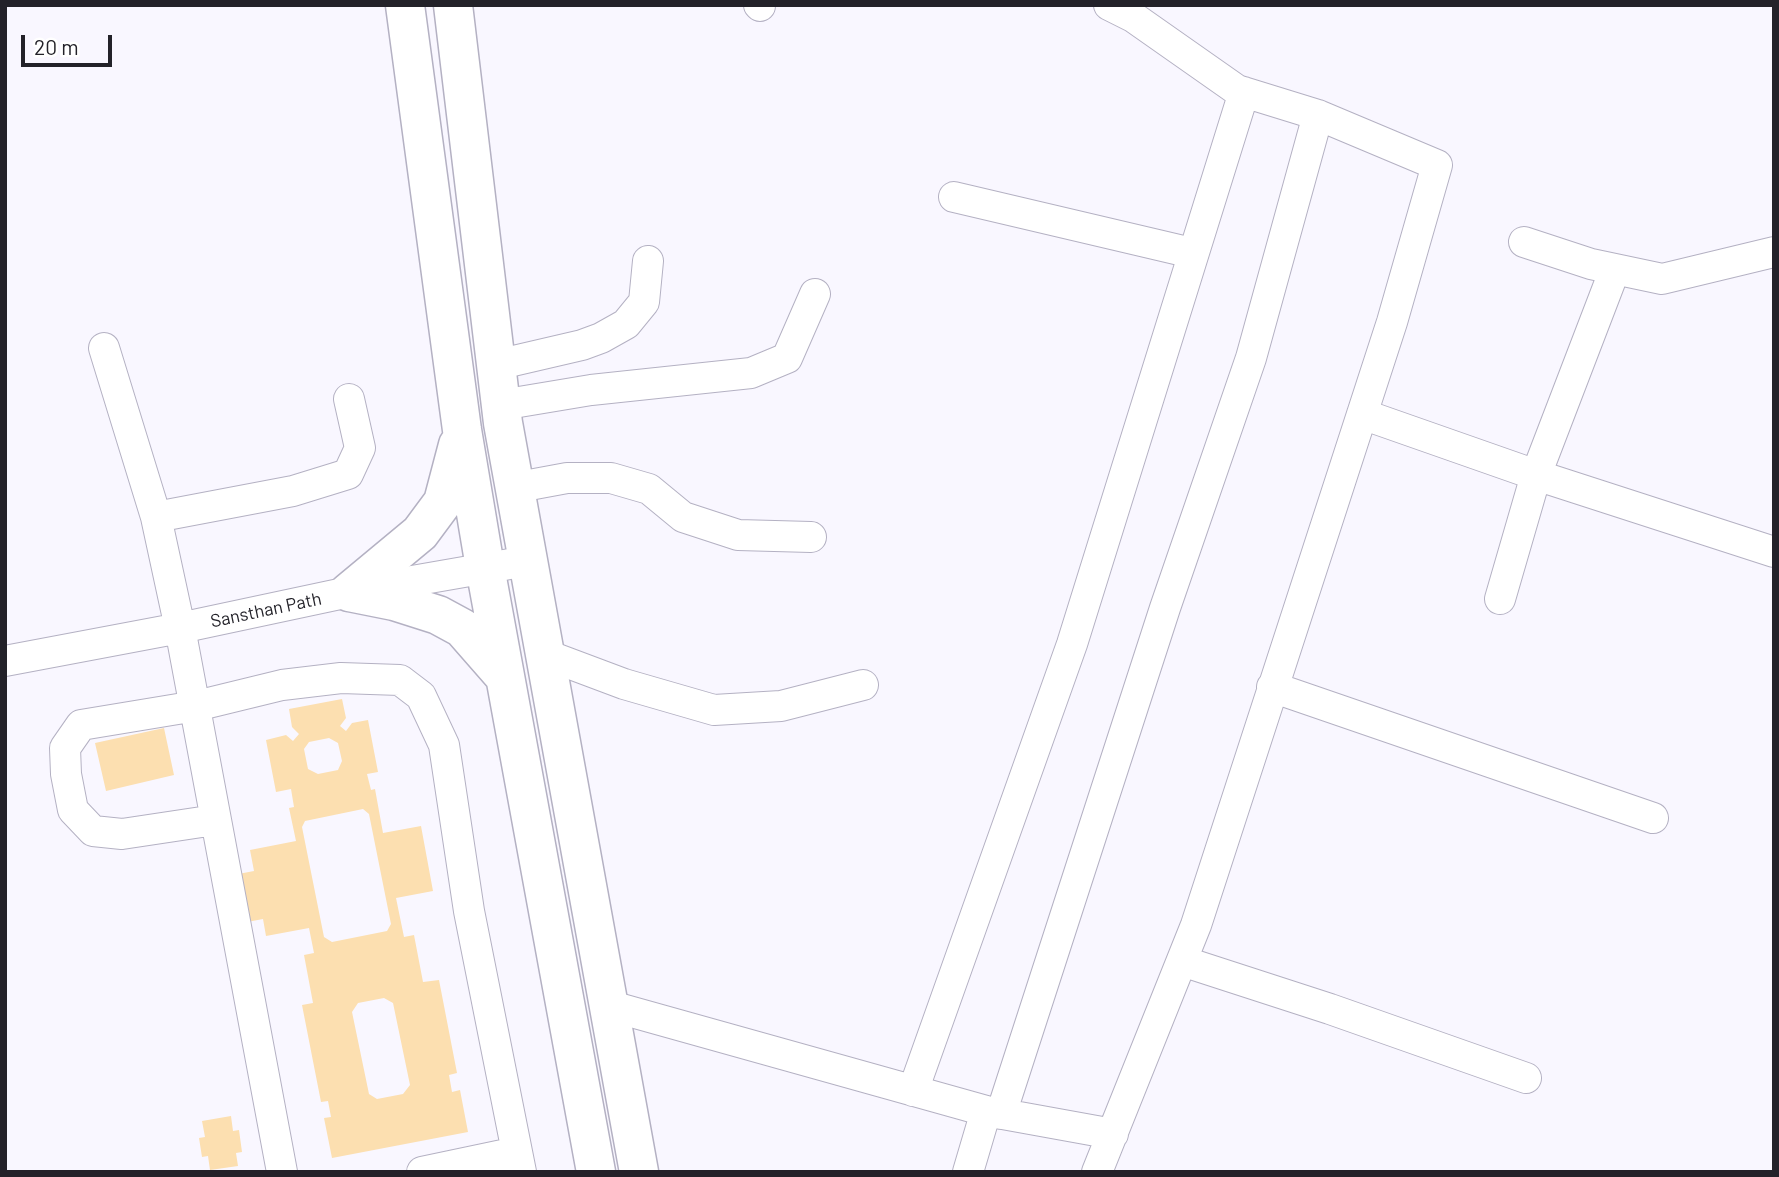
<!DOCTYPE html>
<style>
body{margin:0}
#map{position:relative;width:1779px;height:1177px;overflow:hidden;background:#f9f7ff;font-family:Barlow,sans-serif}
canvas{display:block}
.frame{position:absolute;inset:0;border:7px solid #232229;pointer-events:none}
.scale{position:absolute;left:21px;top:35px;width:91px;height:32px;box-sizing:border-box;border:4px solid #232229;border-top:0;padding-left:9px;font-size:21px;line-height:24px;white-space:nowrap;color:#232229;-webkit-text-stroke:5px #fff;paint-order:stroke}
</style>
<div id="map">
<canvas width="1779" height="1177"></canvas>
<div class="frame"></div>
<div class="scale">20 m</div>
</div>
<script>
const ctx = document.querySelector('canvas').getContext('2d');
ctx.lineJoin = 'round';
function fillPath(path, color) {
  ctx.fillStyle = color;
  ctx.fill(path, 'evenodd');
}
function poly(rows) {
  const path = new Path2D();
  for (const r of rows) {
    path.moveTo(r[0], r[1]);
    for (let i = 2; i < r.length; i += 2) path.lineTo(r[i], r[i + 1]);
  }
  return path;
}
function stroke(path, color, width, dash) {
  ctx.strokeStyle = color;
  ctx.lineWidth = width;
  ctx.lineCap = dash ? 'butt' : 'round';
  ctx.setLineDash(dash || []);
  ctx.stroke(path);
}
function write(font, color, halo, rows, align = 'center') {
  ctx.font = font + ' Barlow,sans-serif';
  ctx.lineWidth = 5;
  ctx.setLineDash([]);
  ctx.textBaseline = 'middle';
  ctx.strokeStyle = halo;
  ctx.fillStyle = color;
  for (const [text, x, y, turn = 0] of rows) {
    ctx.save();
    ctx.translate(x, y);
    ctx.rotate((+turn || 0) * Math.PI / 180);
    ctx.textAlign = isNaN(turn) ? turn : align;
    if (halo) ctx.strokeText(text, 0, 0);
    ctx.fillText(text, 0, 0);
    ctx.restore();
  }
}
const building = poly([
 [342,699,346,718,340,726,346,731,352,723,368,720,378,772,367,774,371,790,375,789,383,833,421,826,433,891,396,898,404,937,414,935,423,982,439,980,457,1073,449,1075,452,1092,460,1090,468,1132,332,1158,324,1118,331,1117,328,1101,321,1102,302,1005,313,1003,304,955,314,953,309,928,266,936,263,919,242,923,233,875,254,871,250,850,296,841,289,808,294,807,291,789,276,792,266,740,286,735,293,741,299,734,292,727,289,709],
 [329,738,338,743,342,761,338,770,318,774,308,769,304,749,309,742],
 [363,809,369,814,391,924,387,931,332,942,324,937,302,827,305,821],
 [384,998,393,1003,410,1085,403,1094,377,1099,369,1094,352,1012,358,1003],
 [164,728,174,775,106,791,95,743],
 [231,1116,233,1131,239,1130,242,1152,236,1153,238,1166,210,1170,208,1156,202,1157,199,1138,205,1137,202,1121]
]);
const minor = poly([
 [759,5,760,6],
 [954,197,1192,253],
 [1524,242,1591,264,1662,279,1774,252],
 [104,348,156,517,180,628,282,1172],
 [496,365,582,345,601,338,626,324,644,302,648,261],
 [501,405,591,390,751,373,787,358,815,294],
 [1362,414,1536,475,1774,552],
 [513,488,567,478,611,478,649,489,683,517,738,535,811,537],
 [156,517,293,491,348,474,360,448,349,399],
 [1500,599,1536,475,1615,269],
 [544,654,624,684,714,710,781,706,863,685],
 [5,661,180,628,349,592,527,561],
 [1272,687,1653,818],
 [215,820,122,834,93,831,73,810,66,774,65,748,81,725,196,706,282,685,341,678,400,680,421,696,444,745,469,911,521,1172],
 [1182,961,1330,1009,1526,1078],
 [607,1005,986,1111,1113,1134],
 [913,1091,1072,644,1244,92],
 [1001,1114,1165,608,1251,358,1318,115],
 [422,1172,517,1152],
 [968,1172,986,1111],
 [1097,1172,1196,925,1392,322,1437,165,1318,115,1237,90,1133,17,1109,5]
]);
const major = poly([
 [405,5,462,430,485,567,596,1172],
 [453,5,503,423,639,1172],
 [349,592,420,533,443,502,458,445],
 [349,592,394,601,438,615,462,628,504,676]
]);
const streetNames = [
 ["Sansthan Path",266,610,-12]
];
fillPath(building, '#fcdfb0');
stroke(minor, '#b4b1c3', 32);
stroke(major, '#b4b1c3', 41);
stroke(minor, '#fff', 30);
stroke(major, '#fff', 38);
write('18px', '#232229', '#fff', streetNames);
</script>
